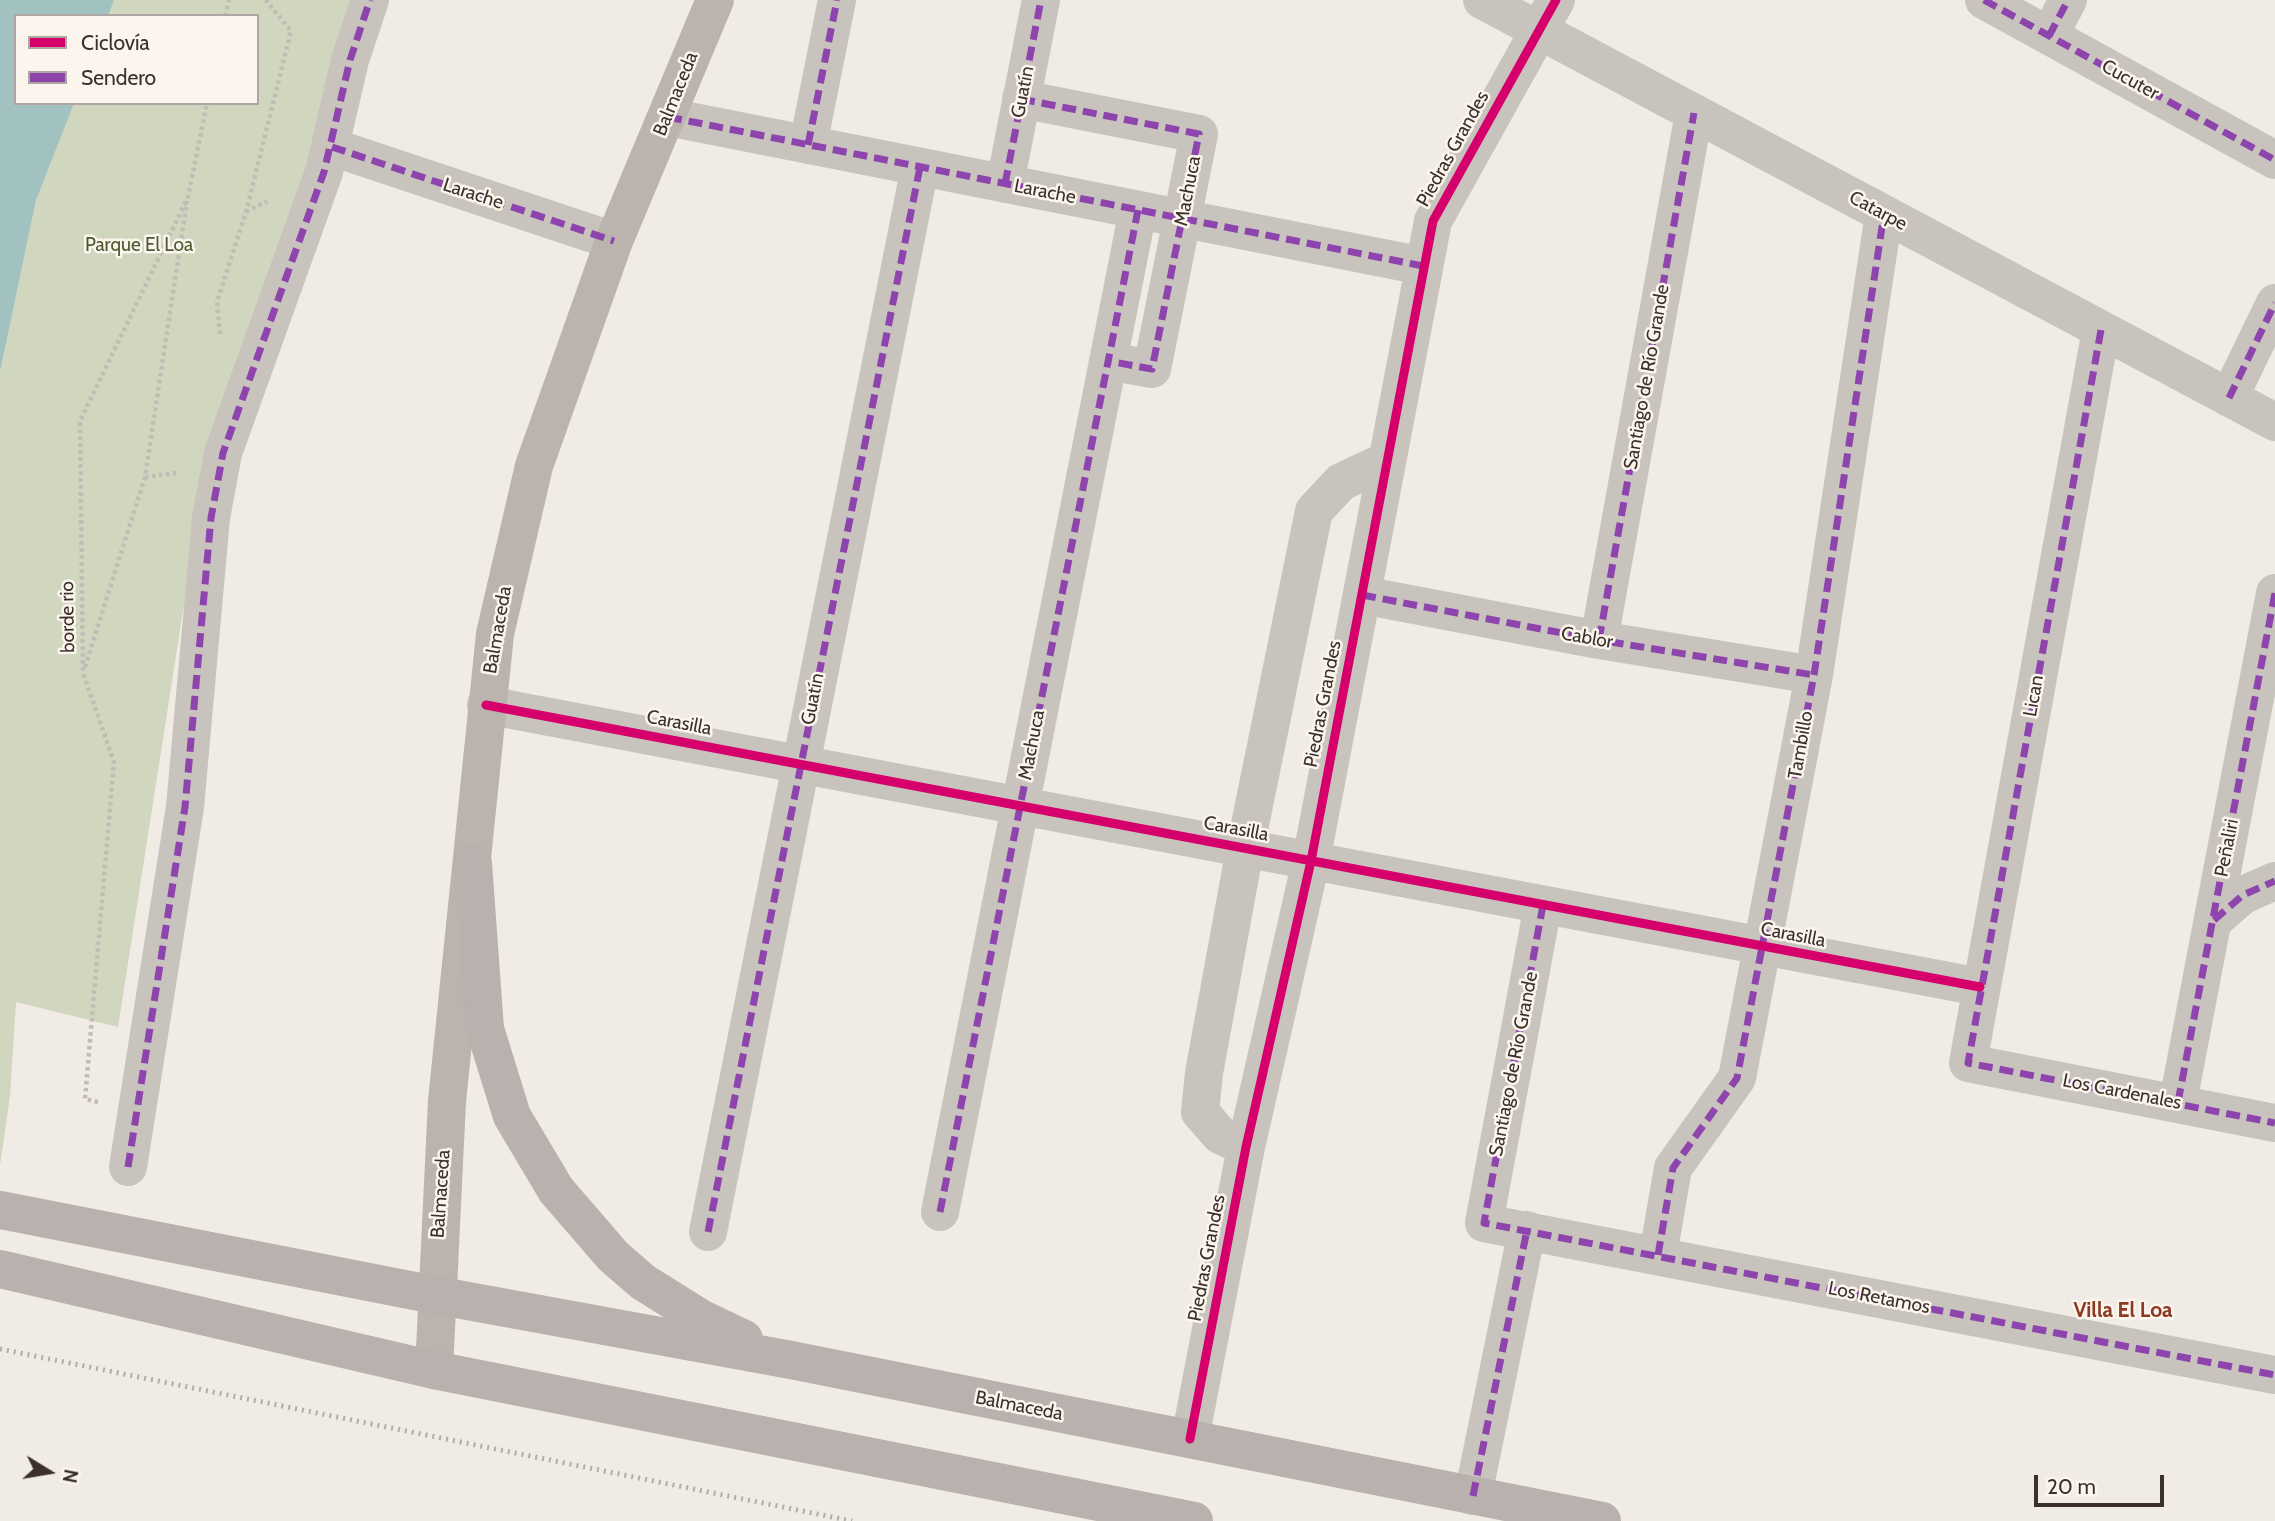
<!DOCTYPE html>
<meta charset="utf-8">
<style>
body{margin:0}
#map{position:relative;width:2275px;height:1521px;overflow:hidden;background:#f0ebe5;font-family:Cabin,sans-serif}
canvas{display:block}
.legend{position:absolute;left:14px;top:14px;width:245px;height:91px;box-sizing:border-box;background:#fbf5ee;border:2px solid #aea6a0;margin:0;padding:9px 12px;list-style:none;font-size:21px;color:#3b302b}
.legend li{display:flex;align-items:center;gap:14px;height:35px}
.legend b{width:35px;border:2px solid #aea6a0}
.north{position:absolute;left:14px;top:1437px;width:70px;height:70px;-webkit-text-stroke:5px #fbf5ee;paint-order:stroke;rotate:101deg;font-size:19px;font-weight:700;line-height:28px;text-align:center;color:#3b302b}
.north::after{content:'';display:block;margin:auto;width:24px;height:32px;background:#3b302b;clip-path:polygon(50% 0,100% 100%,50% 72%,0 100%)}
.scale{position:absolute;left:2034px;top:1475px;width:130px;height:32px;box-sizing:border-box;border:4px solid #3b302b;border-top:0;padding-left:9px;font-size:21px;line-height:24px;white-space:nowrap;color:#3b302b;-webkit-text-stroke:5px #fbf5ee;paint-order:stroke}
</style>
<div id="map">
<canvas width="2275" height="1521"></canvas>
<ul class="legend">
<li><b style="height:9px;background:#d6006c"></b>Ciclovía</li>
<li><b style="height:9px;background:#8e44ad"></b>Sendero</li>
</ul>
<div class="north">N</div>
<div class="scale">20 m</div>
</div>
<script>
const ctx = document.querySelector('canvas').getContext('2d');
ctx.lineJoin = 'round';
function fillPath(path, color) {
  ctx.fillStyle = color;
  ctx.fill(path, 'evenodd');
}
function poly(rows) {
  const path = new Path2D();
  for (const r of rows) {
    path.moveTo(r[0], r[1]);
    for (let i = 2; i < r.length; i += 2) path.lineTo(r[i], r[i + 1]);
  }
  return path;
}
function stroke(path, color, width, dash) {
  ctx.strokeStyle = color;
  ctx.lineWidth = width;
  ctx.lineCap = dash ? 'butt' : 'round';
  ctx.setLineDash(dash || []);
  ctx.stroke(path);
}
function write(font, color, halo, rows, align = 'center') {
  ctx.font = font + ' Cabin,sans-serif';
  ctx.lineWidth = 5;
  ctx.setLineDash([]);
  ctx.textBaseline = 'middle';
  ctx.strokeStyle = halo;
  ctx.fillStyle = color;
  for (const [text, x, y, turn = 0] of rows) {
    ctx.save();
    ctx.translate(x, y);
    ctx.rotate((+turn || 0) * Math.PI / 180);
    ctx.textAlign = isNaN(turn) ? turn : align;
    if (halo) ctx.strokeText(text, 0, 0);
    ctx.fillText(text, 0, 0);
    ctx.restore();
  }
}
const green = poly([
 [0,0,366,0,200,502,118,1027,16,1002,10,1096,0,1165],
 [16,16,257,16,257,103,16,103]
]);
const water = poly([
 [0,0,114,0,108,16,16,16,16,103,74,103,36,200,0,371]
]);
const path = poly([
 [225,16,229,0],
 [246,212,267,201],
 [220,334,217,302,246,212,291,31,266,0],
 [145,477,177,473],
 [85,667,145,477,187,201],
 [98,1102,85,1099,114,762,83,673,80,421,188,197,207,103]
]);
const minor = poly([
 [1482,0,2275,422],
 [1984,0,2275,160],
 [2049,36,2068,0],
 [1021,99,1199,134,1152,369,1108,361],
 [668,117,1423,266],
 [808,145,837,0],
 [332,147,614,241],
 [1005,184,1041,0],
 [2101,330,1968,1063,2275,1123],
 [2229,398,2275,303],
 [1362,595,1599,640,1814,675],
 [1599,640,1694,113],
 [486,705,1980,987],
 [1543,905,1484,1223,2275,1375],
 [2214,920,2243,895,2275,881],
 [2178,1102,2275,593],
 [1246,1147,1220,1135,1200,1112,1204,1073,1245,849,1314,511,1341,482,1386,461],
 [128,1167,185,807,211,518,223,453,324,172,350,60,370,0],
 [940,1212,1138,210],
 [708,1232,920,167],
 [1658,1255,1673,1168,1737,1078,1814,675,1884,214],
 [1190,1439,1246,1147,1311,861,1433,221,1556,0],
 [1473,1496,1527,1230]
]);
const secondary = poly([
 [434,1370,447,1101,495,634,534,466,614,241,715,0]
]);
const primary = poly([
 [473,863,485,1029,512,1116,556,1190,613,1256,643,1282,702,1319,744,1339],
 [0,1210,435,1295,791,1360,1602,1521],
 [0,1269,434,1370,1194,1521]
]);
const rail = poly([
 [0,1349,852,1521]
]);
const quiet = poly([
 [1984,0,2275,160],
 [2049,36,2068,0],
 [1021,99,1199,134,1152,369,1108,361],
 [668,117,1423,266],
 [808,145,837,0],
 [332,147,614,241],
 [1005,184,1041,0],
 [2101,330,1968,1063,2275,1123],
 [2229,398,2275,303],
 [1362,595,1599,640,1814,675],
 [1599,640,1694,113],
 [1543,905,1484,1223,2275,1375],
 [2214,920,2243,895,2275,881],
 [2178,1102,2275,593],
 [128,1167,185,807,211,518,223,453,324,172,350,60,370,0],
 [940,1212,1138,210],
 [708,1232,920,167],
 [1658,1255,1673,1168,1737,1078,1814,675,1884,214],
 [1473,1496,1527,1230]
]);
const cycleway = poly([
 [486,705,1980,987],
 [1190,1439,1246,1147,1311,861,1433,221,1556,0]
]);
const streetNames = [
 ["Cucuter",2130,80,29],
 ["Guatín",1023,92,-79],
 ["Balmaceda",676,94,-68],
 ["Piedras Grandes",1453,149,-61],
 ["Machuca",1188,191,-79],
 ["Larache",1045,192,11],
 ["Larache",473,194,18],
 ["Catarpe",1878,211,28],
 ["Santiago de Río Grande",1647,377,-80],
 ["borde rio",68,617,-91],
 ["Balmaceda",498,630,-80],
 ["Cablor",1587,638,10],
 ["Lican",2034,696,-80],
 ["Guatín",813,699,-79],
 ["Piedras Grandes",1323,704,-79],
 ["Carasilla",679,723,11],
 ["Machuca",1032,745,-79],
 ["Tambillo",1801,745,-80],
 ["Carasilla",1236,829,11],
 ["Peñaliri",2227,848,-79],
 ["Carasilla",1793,935,11],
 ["Santiago de Río Grande",1514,1064,-79],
 ["Los Cardenales",2122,1092,11],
 ["Balmaceda",441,1194,-86],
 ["Piedras Grandes",1207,1258,-79],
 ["Los Retamos",1879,1298,11],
 ["Balmaceda",1019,1406,11]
];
const parkNames = [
 ["Parque El Loa",139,245]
];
const neighbourhoodNames = [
 ["Villa El Loa",2123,1311]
];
fillPath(green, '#d1d6bf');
fillPath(water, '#a1c2c1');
stroke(path, '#c2bbb6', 4.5, [3.5, 3.5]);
stroke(minor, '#c9c3be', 38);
stroke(secondary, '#bab3ae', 38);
stroke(primary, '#b8b1ad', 38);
stroke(rail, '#b1aca8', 5, [2, 5]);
stroke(quiet, '#8e44ad', 7, [14, 7]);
stroke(cycleway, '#d6006c', 9);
write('19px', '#3b302b', '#fbf5ee', streetNames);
write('19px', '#4a5a2e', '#fbf5ee', parkNames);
write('bold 21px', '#8c3b22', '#fbf5ee', neighbourhoodNames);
</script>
